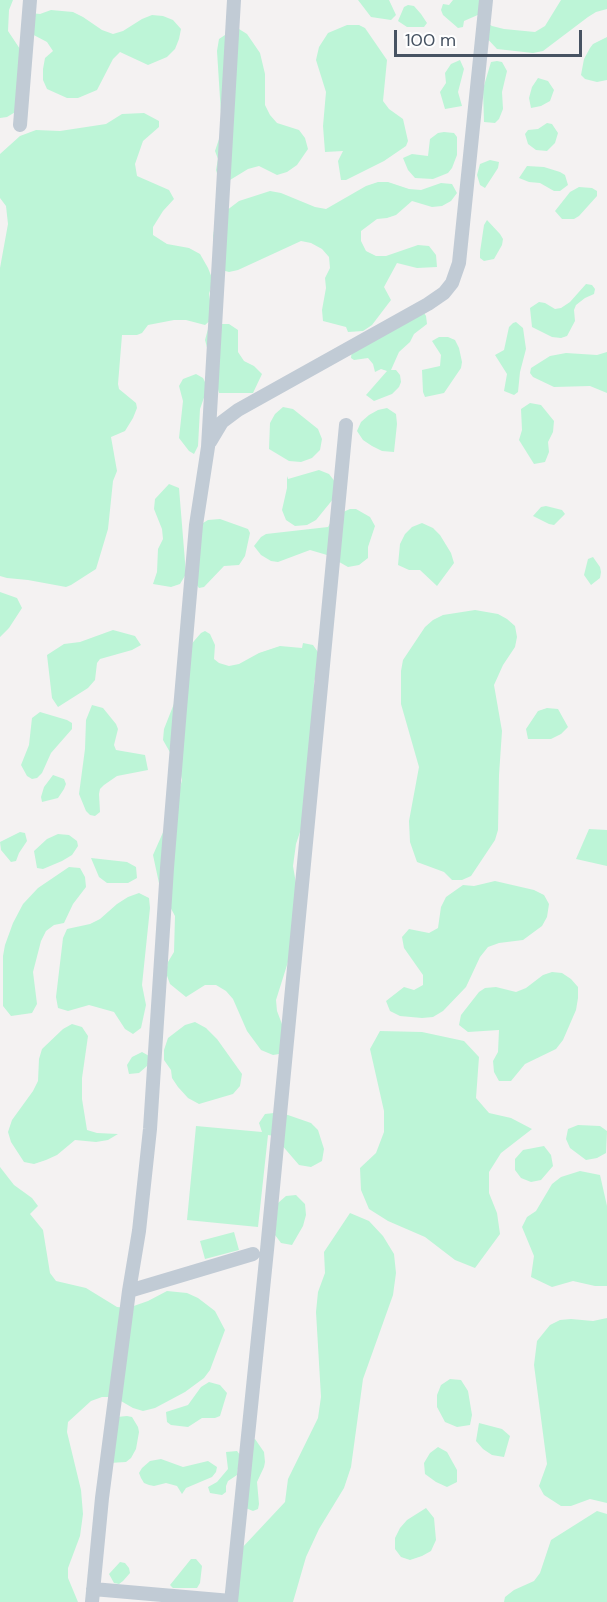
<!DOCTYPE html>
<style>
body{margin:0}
#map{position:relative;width:607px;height:1602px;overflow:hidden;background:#f4f2f2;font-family:"DM Sans",sans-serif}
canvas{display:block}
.scale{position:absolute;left:394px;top:30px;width:188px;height:27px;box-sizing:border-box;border:3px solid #475362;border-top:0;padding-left:8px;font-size:18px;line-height:21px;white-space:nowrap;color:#475362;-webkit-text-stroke:4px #fff;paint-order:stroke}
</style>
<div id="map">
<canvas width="607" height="1602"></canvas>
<div class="scale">100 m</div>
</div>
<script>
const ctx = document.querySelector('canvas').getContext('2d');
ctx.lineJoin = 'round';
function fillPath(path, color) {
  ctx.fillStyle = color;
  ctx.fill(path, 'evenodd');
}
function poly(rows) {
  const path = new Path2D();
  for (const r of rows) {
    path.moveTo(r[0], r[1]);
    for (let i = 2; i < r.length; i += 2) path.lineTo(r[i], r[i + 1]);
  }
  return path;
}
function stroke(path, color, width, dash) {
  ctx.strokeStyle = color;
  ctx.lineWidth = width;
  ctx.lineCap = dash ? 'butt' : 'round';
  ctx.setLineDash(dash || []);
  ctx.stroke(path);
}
const green = poly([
 [0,0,13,0,9,10,8,31,20,49,17,111,7,117,0,118],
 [358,0,389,0,396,15,391,20,371,17],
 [453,0,485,0,480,14,464,21,463,27,458,28,443,15,441,10,443,4,449,5],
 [561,0,607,0,607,9,596,12,588,17,543,51,533,53,497,49,483,34,483,20,492,26,504,29,535,32,545,26],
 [408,5,414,6,421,14,427,23,424,27,407,27,398,21,404,7],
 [51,10,73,12,83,17,102,30,113,34,123,31,142,19,152,15,163,16,173,20,181,29,179,39,175,49,167,57,148,65,120,52,113,59,97,90,78,98,67,98,47,89,43,80,43,69,45,58,53,51,47,42,28,32,30,13,40,14],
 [347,25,359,25,365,28,387,60,383,101,389,109,403,119,408,141,406,146,384,161,346,180,341,180,338,161,343,151,325,152,323,126,326,92,316,60,319,47,328,33],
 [239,29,247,34,260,53,265,74,265,105,270,115,277,123,299,130,305,138,308,149,297,165,287,172,277,175,259,166,248,169,230,180,219,180,216,170,218,159,215,151,222,130,217,51,219,39,228,33],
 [607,37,607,80,597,82,585,79,581,75,584,59,590,48,593,44],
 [460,60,464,69,458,92,462,106,445,109,440,92,446,83,445,73,451,64],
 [497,61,502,62,507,71,502,92,503,109,499,119,495,123,484,122,483,89,491,62],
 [538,78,548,81,554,90,550,101,541,106,531,108,529,98,532,87],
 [144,113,159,121,159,127,143,141,135,164,137,176,169,190,174,199,163,211,153,227,153,235,167,244,189,248,200,254,208,268,212,278,212,284,209,294,213,318,205,325,186,320,174,320,148,325,142,333,137,335,122,335,118,384,119,389,136,403,137,408,133,418,125,431,111,437,117,471,113,481,108,529,96,569,71,585,66,587,28,580,7,578,0,576,0,268,8,224,6,206,0,198,0,154,20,136,36,130,60,131,106,124,122,114],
 [547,123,552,124,558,133,555,143,547,151,536,150,528,144,525,134,528,130,538,129],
 [444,132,454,133,457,137,457,155,452,168,448,173,433,179,415,178,408,170,403,158,412,154,428,156,430,139,438,133],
 [490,160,499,162,498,168,485,188,480,185,477,175,480,164],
 [527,166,544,167,560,172,565,175,568,185,560,191,554,191,540,183,529,182,519,178],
 [378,182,388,182,409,189,421,190,441,183,452,184,457,193,451,201,442,206,432,207,412,201,396,215,387,218,377,219,361,231,361,241,366,251,376,256,386,256,418,245,429,246,436,255,437,267,417,268,397,263,384,287,391,300,372,325,363,331,348,332,346,327,323,321,322,310,326,288,325,278,330,268,329,257,322,249,311,243,301,241,238,270,229,272,218,269,213,236,215,225,222,214,239,201,270,191,281,193,315,207,326,209,366,186],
 [579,187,592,188,597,191,597,196,579,216,574,219,562,219,555,211,570,192],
 [487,220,500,234,503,239,502,245,494,259,484,261,480,258,480,252,484,225],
 [586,284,592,285,595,289,594,294,585,298,576,305,574,310,575,321,567,336,561,338,552,337,532,327,530,308,539,302,545,303,555,309,561,308,570,302],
 [423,311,426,316,427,324,414,334,410,342,399,352,391,370,396,370,400,375,401,382,399,387,392,394,374,401,366,395,387,371,381,369,375,372,373,364,368,358,354,360,351,358,352,349],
 [516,322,523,328,526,349,520,372,518,392,514,395,504,391,507,374,495,355,504,350,509,327,513,323],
 [217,324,229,324,238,330,238,352,244,361,254,366,262,374,253,393,219,393,205,340,208,329],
 [439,337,448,337,455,340,459,348,462,362,461,368,444,393,425,397,423,392,422,370,440,366,441,355,432,341],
 [607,352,607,393,590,386,554,387,533,377,530,373,531,368,550,356,566,353,597,355],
 [196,374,203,378,206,384,206,392,200,409,198,446,194,454,189,451,179,438,183,401,179,386,183,379],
 [530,403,541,405,554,421,553,432,548,442,549,452,545,462,534,464,519,440,522,430,521,409],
 [283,407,293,409,318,429,322,439,320,450,312,458,301,462,289,461,269,449,270,423,275,414],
 [387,408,396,414,397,424,394,452,382,451,372,446,363,440,357,431,361,422,369,415,378,410],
 [319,470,329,474,336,483,338,493,316,520,307,525,295,526,286,520,282,510,287,488,287,476,288,479],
 [169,484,179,488,186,574,180,584,171,587,153,584,157,572,158,549,163,539,162,529,154,509,155,499],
 [546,506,562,510,565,514,554,525,549,524,533,516,541,507],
 [350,509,356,509,370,517,375,526,368,547,368,558,359,565,348,567,327,555,310,550,278,562,271,561,261,555,254,546,261,537,266,534,328,527,334,516],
 [220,519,248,529,250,533,245,556,239,565,224,566,204,587,199,588,196,584,199,534,203,523,208,520],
 [422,523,433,528,440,535,451,553,454,563,437,586,420,570,409,570,398,565,400,544,405,534,412,527],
 [593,557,600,567,601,572,600,578,591,585,584,575,588,559],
 [0,592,17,598,22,608,9,628,0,637],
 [475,610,498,614,507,619,515,626,517,637,515,647,503,665,494,685,502,731,499,775,498,830,495,840,471,876,462,880,452,880,444,872,417,862,410,842,409,821,419,767,401,704,401,671,403,660,425,627,433,620,443,615],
 [113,630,135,636,141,645,132,650,100,659,97,663,95,680,88,688,58,707,52,698,47,655,64,644,80,642],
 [205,631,210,634,215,645,214,659,219,663,229,666,239,664,259,653,280,646,302,648,303,643,313,645,320,655,320,666,314,682,312,796,296,844,293,866,299,901,293,946,276,1000,277,1011,285,1032,285,1053,273,1055,261,1050,247,1031,233,999,226,991,216,985,205,985,186,997,170,984,166,973,168,962,174,952,175,916,160,888,153,855,176,803,182,780,180,770,163,740,164,729,181,686,188,648,201,633],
 [92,705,103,708,116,724,118,729,114,745,116,750,145,755,148,770,117,776,104,785,100,789,99,794,100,812,95,816,90,815,86,811,79,794,85,749,86,720],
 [547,708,558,709,568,727,561,734,551,739,528,739,526,729,538,711],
 [40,712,67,720,72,723,72,729,51,753,42,773,37,778,32,779,27,776,21,765,29,745,32,718],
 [53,775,64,779,66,784,64,789,58,798,42,802,41,797,44,787],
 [589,829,607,830,607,866,576,859],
 [20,832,25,833,27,841,19,853,16,861,11,862,1,850,0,842],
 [58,834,69,835,77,841,78,846,72,855,62,861,43,869,37,868,34,851,47,839],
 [91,858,127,862,136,867,137,878,128,883,107,883,99,877],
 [69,867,80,868,85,877,86,887,73,904,64,923,54,925,46,931,41,941,33,972,37,1004,32,1013,11,1016,3,1006,3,956,5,945,13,923,23,904,38,888],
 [495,881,534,890,544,895,549,904,547,917,542,926,523,940,499,943,488,947,480,957,466,987,443,1011,433,1017,422,1018,400,1016,390,1011,386,1001,404,987,414,990,423,985,423,975,404,948,402,937,409,929,429,933,438,928,441,907,446,897,463,885,474,886],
 [139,893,149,898,150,908,142,985,146,1005,141,1028,133,1034,125,1029,114,1012,89,1005,68,1011,58,1008,56,997,63,938,67,929,90,924,100,919,117,904,128,897],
 [552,972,562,973,571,979,578,987,578,998,576,1010,563,1040,556,1049,525,1064,511,1081,499,1081,494,1072,493,1061,498,1052,499,1030,468,1032,459,1025,461,1015,479,992,485,988,496,987,516,992,526,988,543,975],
 [195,1022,206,1028,217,1039,242,1074,240,1086,233,1094,199,1104,188,1098,178,1087,172,1078,171,1070,164,1060,164,1050,168,1038,185,1025],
 [72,1024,82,1027,88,1036,82,1078,82,1099,87,1130,97,1133,118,1134,108,1140,96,1142,75,1140,57,1155,46,1160,34,1164,24,1162,11,1142,8,1132,12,1120,33,1091,38,1081,39,1059,42,1049,63,1029],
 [380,1031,422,1032,464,1041,479,1057,476,1098,489,1113,511,1118,532,1129,501,1153,489,1172,489,1193,497,1213,500,1234,475,1268,455,1260,425,1237,388,1221,369,1209,361,1190,360,1168,376,1153,384,1132,384,1111,370,1049],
 [142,1052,151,1057,147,1066,139,1073,129,1074,127,1065,132,1057],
 [274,1113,285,1114,311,1123,318,1130,324,1149,322,1161,311,1167,299,1165,274,1136,268,1135,258,1227,187,1220,196,1126,262,1132,259,1123,265,1114],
 [578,1125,600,1126,607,1131,606,1153,597,1158,586,1160,570,1148,566,1139,568,1129],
 [544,1146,551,1155,553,1166,541,1180,531,1182,521,1178,515,1170,515,1159,523,1150],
 [0,1167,14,1185,32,1198,38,1206,30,1214,43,1230,50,1273,56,1281,86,1288,117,1307,128,1308,148,1301,167,1291,187,1293,198,1298,215,1311,225,1330,210,1370,204,1378,185,1392,155,1408,143,1411,133,1408,114,1397,102,1397,91,1401,68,1422,67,1432,81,1490,83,1514,80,1536,68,1568,68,1578,78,1602,0,1602],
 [580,1171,600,1175,607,1206,607,1286,595,1286,573,1281,552,1287,531,1277,534,1256,522,1227,527,1217,536,1211,552,1184,561,1177],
 [296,1195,305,1204,306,1215,303,1226,292,1245,281,1243,275,1235,278,1203,286,1196],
 [350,1213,369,1221,383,1236,394,1254,396,1273,393,1295,363,1379,351,1467,344,1488,319,1529,306,1557,293,1602,233,1602,241,1549,285,1502,288,1479,318,1418,321,1397,316,1312,318,1292,325,1273,324,1252],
 [234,1232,239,1250,205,1259,200,1241],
 [607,1318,607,1503,590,1499,571,1506,561,1506,544,1495,539,1486,547,1464,534,1365,537,1341,550,1325,560,1320,571,1319,593,1321],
 [450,1379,461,1380,468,1391,472,1415,470,1425,457,1427,445,1422,437,1407,437,1395,441,1385],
 [209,1382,220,1385,227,1393,220,1416,215,1418,202,1418,188,1427,171,1425,167,1422,166,1412,188,1405,201,1387],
 [127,1416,132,1417,138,1427,139,1432,136,1449,131,1458,126,1462,109,1463,117,1417],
 [479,1423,502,1429,510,1436,504,1457,492,1455,483,1449,476,1441],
 [255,1439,264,1452,265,1462,264,1467,257,1482,259,1504,258,1509,253,1511,243,1507,250,1441],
 [438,1447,447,1452,457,1470,457,1482,447,1487,436,1482,425,1474,424,1463,430,1453],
 [237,1451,240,1455,237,1475,228,1481,226,1486,226,1492,222,1495,210,1493,208,1487,217,1482,228,1469,226,1452],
 [161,1459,183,1467,208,1461,217,1467,216,1472,212,1477,186,1488,182,1494,177,1486,166,1483,154,1486,149,1485,144,1483,141,1478,139,1473,142,1468,150,1461],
 [426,1508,434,1518,436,1540,431,1551,422,1556,410,1560,401,1557,395,1549,395,1538,400,1528,407,1520],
 [597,1511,607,1514,607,1602,504,1602,505,1597,514,1590,534,1581,540,1573,551,1540],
 [191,1559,196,1559,202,1566,200,1583,197,1588,173,1588,170,1585],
 [120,1562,125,1563,129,1568,130,1573,123,1581,119,1584,114,1583,109,1574]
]);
const minor = poly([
 [20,125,30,0],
 [210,442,222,422,238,410,428,304,444,293,452,283,459,263,486,0],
 [129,1291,253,1254],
 [93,1589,231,1601],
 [92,1602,102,1498,129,1291,139,1231,150,1129,167,868,180,709,196,525,208,447,234,0],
 [231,1602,267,1250,346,425]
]);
fillPath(green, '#bdf5d7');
stroke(minor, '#c1cbd5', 14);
</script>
